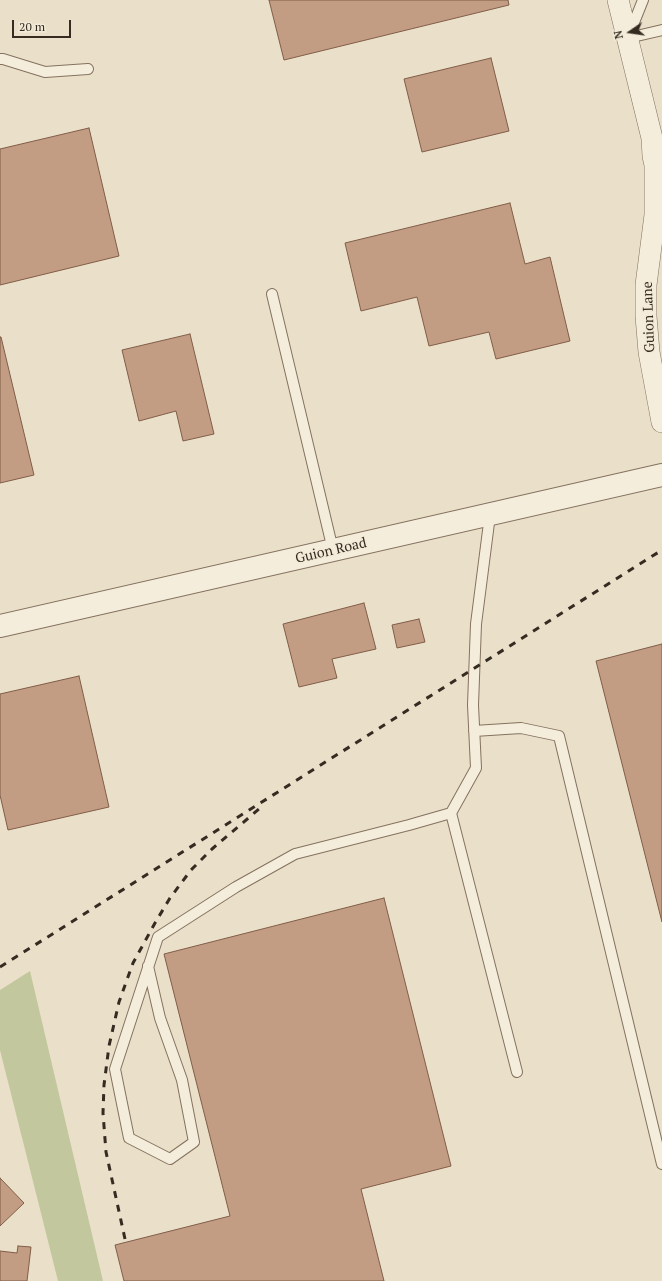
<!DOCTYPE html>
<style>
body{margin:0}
#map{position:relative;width:662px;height:1281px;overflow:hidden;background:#eadfc9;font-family:"PT Serif",serif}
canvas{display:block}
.north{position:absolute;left:610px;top:12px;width:40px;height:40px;-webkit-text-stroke:3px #f2ead7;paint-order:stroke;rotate:257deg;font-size:11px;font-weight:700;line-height:16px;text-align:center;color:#362b21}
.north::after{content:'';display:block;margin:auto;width:14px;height:18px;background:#362b21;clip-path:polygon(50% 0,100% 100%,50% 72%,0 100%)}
.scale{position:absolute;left:12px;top:20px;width:59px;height:18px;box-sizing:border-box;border:2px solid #362b21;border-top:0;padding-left:5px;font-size:12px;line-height:14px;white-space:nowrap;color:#362b21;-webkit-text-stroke:3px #f2ead7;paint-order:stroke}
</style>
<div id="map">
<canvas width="662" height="1281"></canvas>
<div class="north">N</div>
<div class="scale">20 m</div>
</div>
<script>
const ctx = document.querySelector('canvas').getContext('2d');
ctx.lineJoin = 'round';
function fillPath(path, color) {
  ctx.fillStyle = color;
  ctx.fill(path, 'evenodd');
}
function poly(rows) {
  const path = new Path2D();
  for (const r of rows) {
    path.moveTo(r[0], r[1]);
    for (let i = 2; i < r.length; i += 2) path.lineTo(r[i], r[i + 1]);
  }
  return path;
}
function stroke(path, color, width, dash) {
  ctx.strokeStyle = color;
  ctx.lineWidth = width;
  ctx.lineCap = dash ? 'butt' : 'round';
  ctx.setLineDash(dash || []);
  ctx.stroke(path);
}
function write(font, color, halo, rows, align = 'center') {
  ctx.font = font + ' "PT Serif",serif';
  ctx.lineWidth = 3;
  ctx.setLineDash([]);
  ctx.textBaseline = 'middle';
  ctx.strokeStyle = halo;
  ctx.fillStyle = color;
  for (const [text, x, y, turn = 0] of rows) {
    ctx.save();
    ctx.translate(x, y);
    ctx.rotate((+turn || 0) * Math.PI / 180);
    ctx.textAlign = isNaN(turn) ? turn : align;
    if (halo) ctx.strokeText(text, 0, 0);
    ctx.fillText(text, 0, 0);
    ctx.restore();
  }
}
const green = poly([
 [30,971,103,1281,58,1281,0,1050,0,990]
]);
const building = poly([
 [269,0,508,0,509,5,284,60,269,0],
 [491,58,509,131,422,152,404,79,491,58],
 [89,128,119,256,0,285,0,149,89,128],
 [510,203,525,264,550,257,570,341,496,359,489,332,429,346,417,297,361,311,345,243,510,203],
 [190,334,214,434,183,441,176,411,139,421,122,350,190,334],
 [0,337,1,337,34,475,0,483,0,337],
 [364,603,376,649,332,659,337,678,299,687,283,624,364,603],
 [419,619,425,642,397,648,392,625,419,619],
 [662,644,662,922,596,661,662,644],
 [79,676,109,807,8,830,0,795,0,694,79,676],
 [384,898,451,1166,361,1189,384,1281,124,1281,115,1245,230,1216,164,954,384,898],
 [0,1178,24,1203,0,1226,0,1178],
 [18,1246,31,1247,27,1281,0,1281,0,1251,17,1253,18,1246]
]);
const service = poly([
 [629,35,643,0],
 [628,38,662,30],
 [0,59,3,59,45,72,88,69],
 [272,294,333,550],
 [474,731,521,728,559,736,662,1164],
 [451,813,517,1072],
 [148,966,160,1018,182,1080,194,1142,170,1159,129,1138,115,1069,158,937,236,887,295,854,409,825,451,813,476,768,473,705,476,624,490,515]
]);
const minor = poly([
 [618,0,652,138,653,156,655,165,655,215,646,285,646,316,649,352,662,422]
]);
const tertiary = poly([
 [0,626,662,475]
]);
const rail = poly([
 [0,967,662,550],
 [125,1239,106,1152,103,1113,104,1085,109,1046,119,1002,133,963,155,923,170,898,191,870,212,849,259,809]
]);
const streetNames = [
 ["Guion Lane",649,317,-92],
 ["Guion Road",331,551,-13]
];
fillPath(green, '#c3c79e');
fillPath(building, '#c39d83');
stroke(building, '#805d48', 1);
stroke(service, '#84725f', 12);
stroke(minor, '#84725f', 22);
stroke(tertiary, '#84725f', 24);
stroke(service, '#f5eddb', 10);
stroke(minor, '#f5eddb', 21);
stroke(tertiary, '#f5eddb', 22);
stroke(rail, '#362b21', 3, [7, 7]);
write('14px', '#362b21', '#f2ead7', streetNames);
</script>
